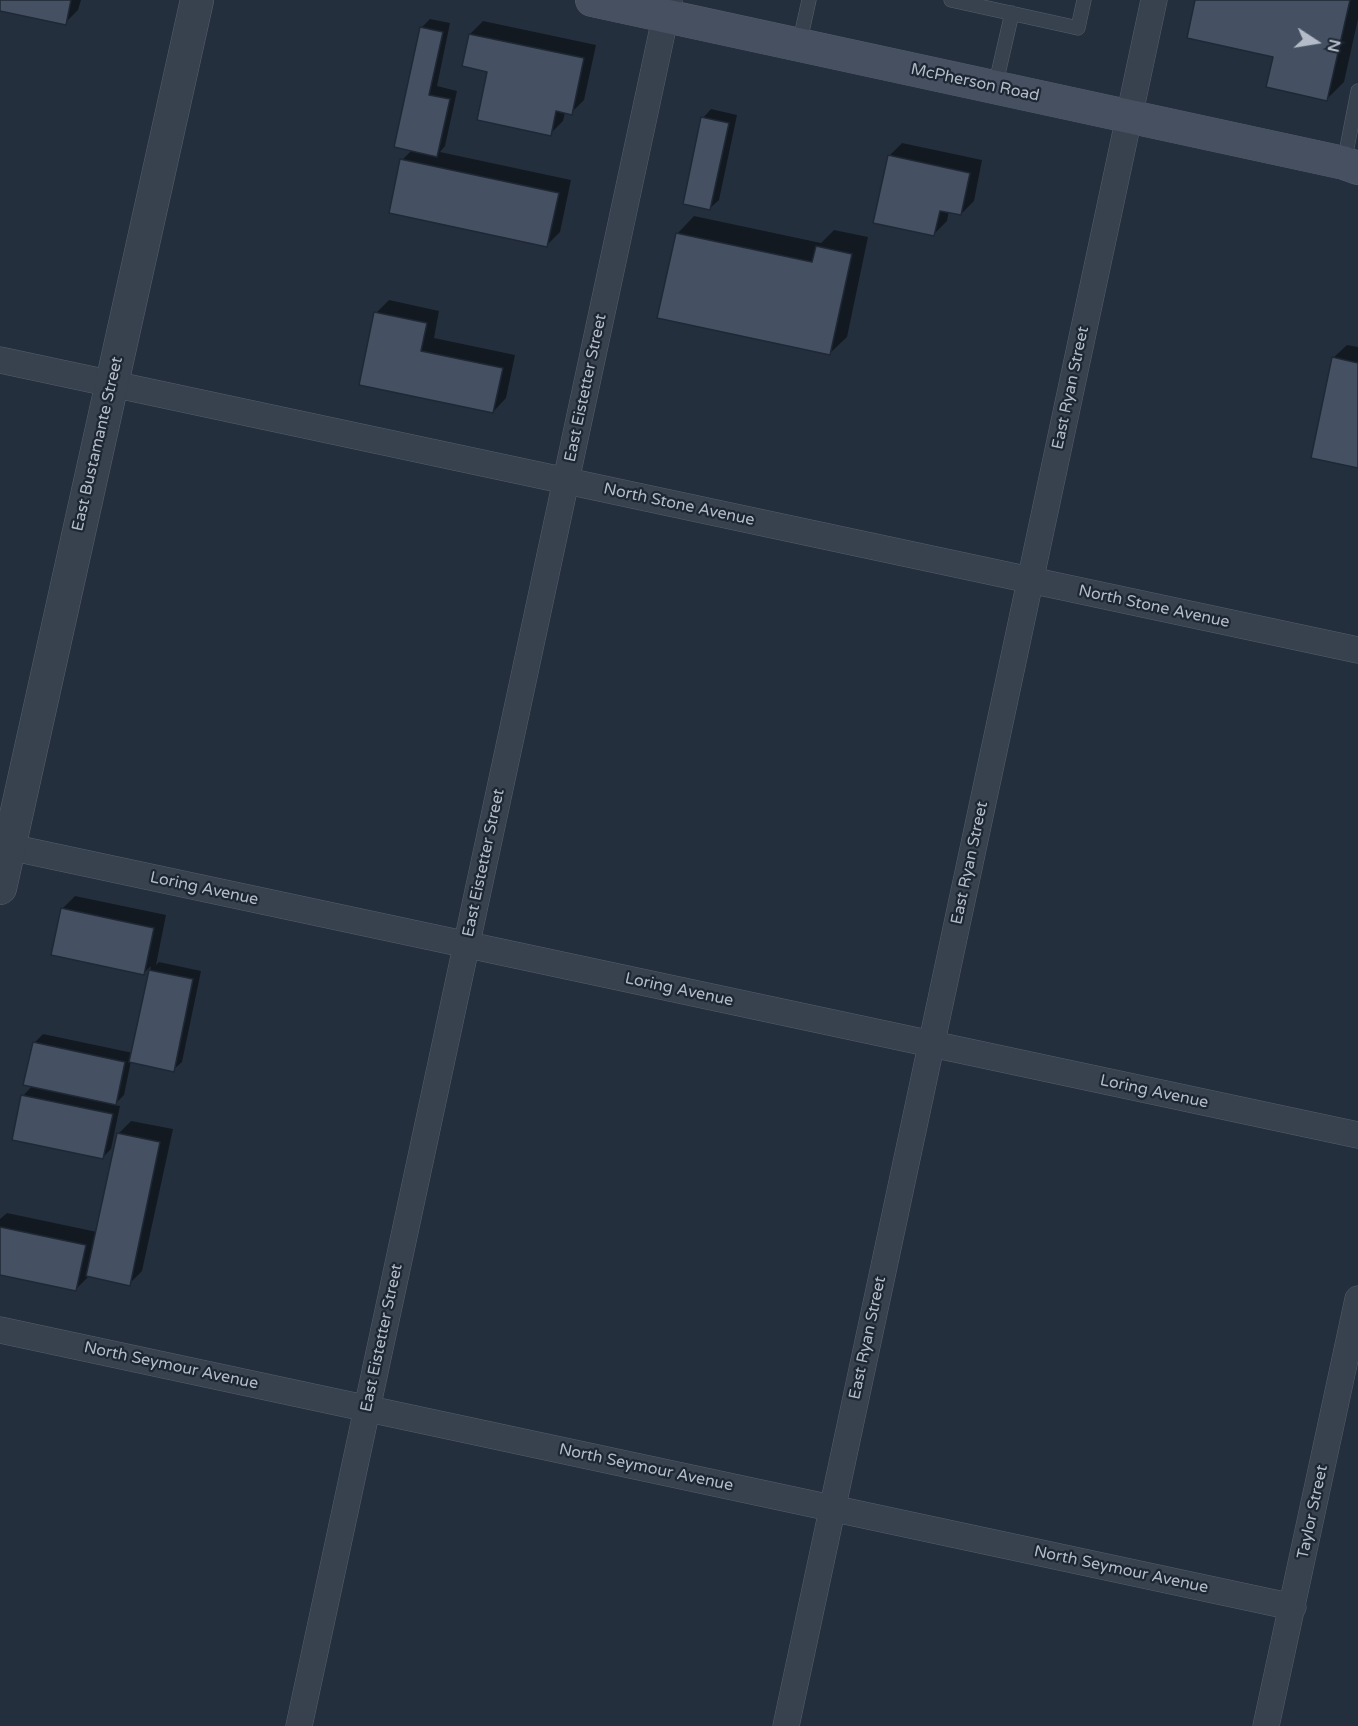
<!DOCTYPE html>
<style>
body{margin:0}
#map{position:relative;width:1358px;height:1726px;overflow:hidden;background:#242f3e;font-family:"Varela Round",sans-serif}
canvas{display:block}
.north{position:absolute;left:1286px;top:12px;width:60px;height:60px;-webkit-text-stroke:4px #1d2633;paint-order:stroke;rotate:102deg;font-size:16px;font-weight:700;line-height:24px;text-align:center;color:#b4bcc9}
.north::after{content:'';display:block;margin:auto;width:21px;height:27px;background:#b4bcc9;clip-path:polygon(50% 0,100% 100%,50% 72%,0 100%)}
</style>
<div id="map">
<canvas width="1358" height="1726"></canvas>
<div class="north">N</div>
</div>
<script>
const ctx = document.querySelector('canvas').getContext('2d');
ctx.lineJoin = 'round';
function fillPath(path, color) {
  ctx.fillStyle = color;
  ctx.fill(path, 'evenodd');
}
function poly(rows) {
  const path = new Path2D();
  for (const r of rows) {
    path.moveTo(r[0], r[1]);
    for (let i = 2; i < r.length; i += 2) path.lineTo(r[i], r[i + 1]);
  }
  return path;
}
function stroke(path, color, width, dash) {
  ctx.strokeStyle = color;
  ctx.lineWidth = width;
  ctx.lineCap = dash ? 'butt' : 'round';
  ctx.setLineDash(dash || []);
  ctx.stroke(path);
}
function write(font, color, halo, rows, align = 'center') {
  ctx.font = font + ' "Varela Round",sans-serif';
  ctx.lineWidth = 4.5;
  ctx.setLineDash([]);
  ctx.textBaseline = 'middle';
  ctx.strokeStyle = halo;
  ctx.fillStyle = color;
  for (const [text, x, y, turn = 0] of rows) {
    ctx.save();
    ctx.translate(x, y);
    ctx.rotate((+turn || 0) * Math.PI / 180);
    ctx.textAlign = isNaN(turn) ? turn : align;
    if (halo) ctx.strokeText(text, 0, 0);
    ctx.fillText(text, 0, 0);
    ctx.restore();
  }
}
const shadow = poly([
 [1,0,81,0,78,10,65,23,0,9],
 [1197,0,1358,0,1358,19,1344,82,1326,100,1275,56],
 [430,19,450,23,437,86,457,91,445,146,440,152,571,180,560,232,547,245,402,160,412,150,421,28],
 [483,21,596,45,584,100,571,113,565,112,563,121,550,134,489,71,470,34],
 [711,109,737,115,719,200,710,208,703,118],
 [902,143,982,160,974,201,961,214,949,211,947,221,934,234,889,156],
 [694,216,821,243,834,230,868,237,847,337,829,354,677,234],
 [389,300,439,311,434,338,515,355,506,398,493,412,376,313],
 [1347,345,1358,347,1358,467,1333,358],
 [75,896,166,915,156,965,159,962,201,971,182,1062,173,1070,131,1061,124,1095,114,1105,120,1106,111,1149,102,1158,23,1096,32,1086,34,1043,43,1034,133,1053,151,966,144,973,62,909],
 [131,1121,173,1129,142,1271,129,1284,89,1276,76,1289,0,1273,0,1219,7,1213,97,1232,118,1134]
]);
const building = poly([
 [0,0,71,0,66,25,0,11,0,0],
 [1195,0,1350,0,1327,101,1266,87,1273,57,1187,38,1195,0],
 [420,27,443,32,429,95,450,99,437,157,394,147,420,27],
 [469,34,584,58,572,115,556,111,551,136,477,120,487,72,462,66,469,34],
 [701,117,729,123,710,210,683,204,701,117],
 [888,155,970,173,961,215,940,211,934,236,873,223,888,155],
 [400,159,559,193,547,247,389,213,400,159],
 [676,233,812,262,816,246,852,254,830,355,657,318,676,233],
 [374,312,427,323,421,351,503,368,493,413,359,385,374,312],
 [1332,357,1358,363,1358,468,1311,458,1332,357],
 [61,908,154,928,144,975,51,955,61,908],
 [149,970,193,979,174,1072,129,1062,149,970],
 [33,1042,125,1062,116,1105,23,1085,33,1042],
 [21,1095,113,1114,103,1159,12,1140,21,1095],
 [117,1133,160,1142,130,1286,86,1276,117,1133],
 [0,1227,86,1245,76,1291,0,1275,0,1227]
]);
const service = poly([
 [951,0,1078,28,1084,0],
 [799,45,809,0],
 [995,87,1012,13],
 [1344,163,1358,91]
]);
const minor = poly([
 [0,360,1358,650],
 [0,845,1358,1135],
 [0,1330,1293,1607],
 [299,1726,669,0],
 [786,1726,1154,0],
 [1266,1726,1358,1299]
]);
const tertiary = poly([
 [0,888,197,0]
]);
const secondary = poly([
 [592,0,1344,163,1358,168]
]);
const streetNames = [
 ["McPherson Road",975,83,12],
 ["East Eistetter Street",586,388,-78],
 ["East Ryan Street",1071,388,-78],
 ["East Bustamante Street",98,444,-77],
 ["North Stone Avenue",679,505,12],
 ["North Stone Avenue",1154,607,12],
 ["East Eistetter Street",484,863,-78],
 ["East Ryan Street",970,863,-78],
 ["Loring Avenue",204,889,12],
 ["Loring Avenue",679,990,12],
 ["Loring Avenue",1154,1092,12],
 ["East Eistetter Street",382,1338,-78],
 ["East Ryan Street",868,1338,-78],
 ["North Seymour Avenue",171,1366,12],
 ["North Seymour Avenue",646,1468,12],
 ["Taylor Street",1313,1512,-78],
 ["North Seymour Avenue",1121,1570,12]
];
fillPath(shadow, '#0007');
fillPath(building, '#455162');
stroke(building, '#1f2835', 1.5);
stroke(service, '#565f6c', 15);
stroke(minor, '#565f6c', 27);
stroke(tertiary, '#565f6c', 34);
stroke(secondary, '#565f6c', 34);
stroke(service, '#38414e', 14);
stroke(minor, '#38414e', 26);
stroke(tertiary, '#38414e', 33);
stroke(secondary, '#465061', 33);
write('16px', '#b4bcc9', '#1d2633', streetNames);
</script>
